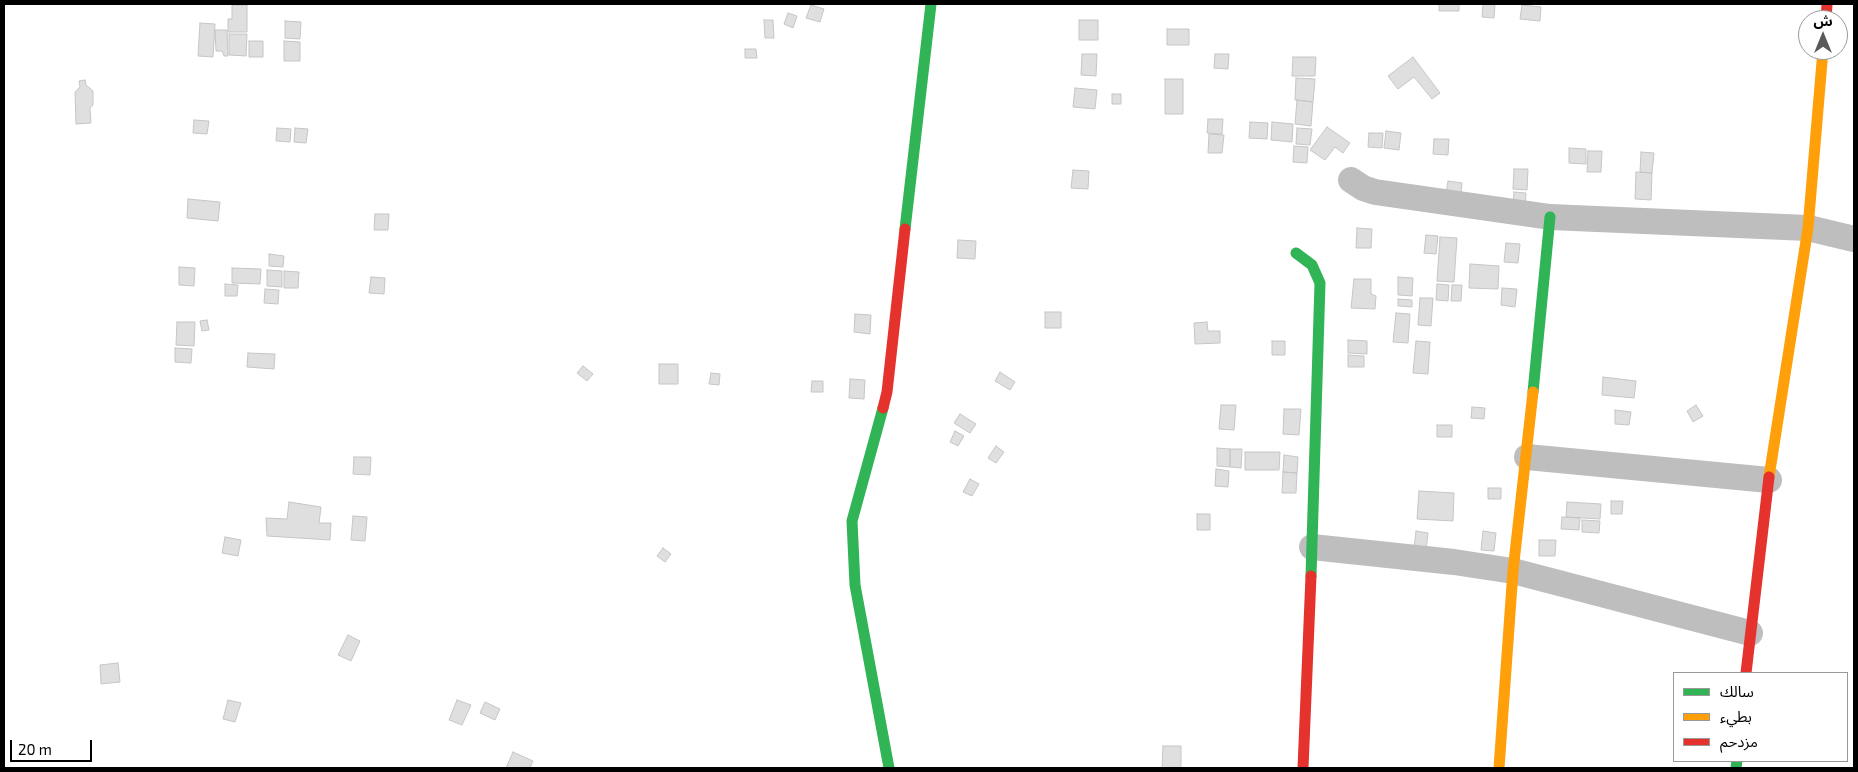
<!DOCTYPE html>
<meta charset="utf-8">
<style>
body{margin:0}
#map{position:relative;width:1858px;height:772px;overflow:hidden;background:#fff;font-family:"Exo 2","Noto Sans Arabic",sans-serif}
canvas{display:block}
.frame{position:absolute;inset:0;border:5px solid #000;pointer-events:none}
.legend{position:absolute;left:1673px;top:672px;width:175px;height:90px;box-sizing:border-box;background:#fff;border:1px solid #999;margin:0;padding:6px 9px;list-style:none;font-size:15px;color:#000}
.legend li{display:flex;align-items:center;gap:10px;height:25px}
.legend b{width:25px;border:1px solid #999}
.north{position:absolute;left:1798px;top:10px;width:50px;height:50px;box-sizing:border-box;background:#fff;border:1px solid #999;border-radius:50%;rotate:0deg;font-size:14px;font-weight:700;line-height:20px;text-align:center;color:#000}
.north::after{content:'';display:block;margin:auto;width:18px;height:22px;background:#595959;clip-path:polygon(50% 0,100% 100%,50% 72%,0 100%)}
.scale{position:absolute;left:10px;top:740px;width:82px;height:22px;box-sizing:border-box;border:2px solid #000;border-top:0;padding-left:6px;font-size:15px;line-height:18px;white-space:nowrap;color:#000;-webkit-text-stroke:4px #fff;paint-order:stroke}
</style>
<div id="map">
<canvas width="1858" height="772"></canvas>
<div class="frame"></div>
<ul class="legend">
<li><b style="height:6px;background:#30b455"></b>سالك</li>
<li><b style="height:6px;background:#ff9f0a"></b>بطيء</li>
<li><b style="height:6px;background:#e5322d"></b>مزدحم</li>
</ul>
<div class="north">ش</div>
<div class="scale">20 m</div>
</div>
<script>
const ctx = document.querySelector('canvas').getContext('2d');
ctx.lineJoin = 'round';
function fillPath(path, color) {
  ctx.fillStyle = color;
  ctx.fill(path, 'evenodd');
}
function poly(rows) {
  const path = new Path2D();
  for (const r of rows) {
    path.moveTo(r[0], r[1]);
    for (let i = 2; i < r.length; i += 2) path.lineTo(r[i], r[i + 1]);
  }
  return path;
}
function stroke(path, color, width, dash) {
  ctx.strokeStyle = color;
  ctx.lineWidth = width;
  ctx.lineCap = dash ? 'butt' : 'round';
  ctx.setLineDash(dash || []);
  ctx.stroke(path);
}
const building = poly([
 [1439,4,1459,4,1459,11,1439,11,1439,4],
 [1483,4,1495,4,1494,18,1482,17,1483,4],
 [232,5,247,5,247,32,228,32,228,19,232,19,232,5],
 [811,5,824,9,820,22,806,18,811,5],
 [1522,5,1541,7,1540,21,1520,19,1522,5],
 [788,13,797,16,793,28,784,24,788,13],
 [764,20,773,20,774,38,765,38,764,20],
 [1079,20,1098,20,1098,40,1079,40,1079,20],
 [285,21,301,22,300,39,285,38,285,21],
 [200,23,215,24,213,57,198,56,200,23],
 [1167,29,1189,29,1189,45,1167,45,1167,29],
 [215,30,227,30,228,56,224,56,222,51,216,51,215,30],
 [229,34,247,34,246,56,229,55,229,34],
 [249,41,263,41,263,57,249,57,249,41],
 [284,41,300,42,300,61,284,61,284,41],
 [745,49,756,49,757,58,745,58,745,49],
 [1082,54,1097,54,1096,76,1081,75,1082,54],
 [1215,54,1229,54,1228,69,1214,68,1215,54],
 [1293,57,1316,57,1315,76,1292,76,1293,57],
 [1413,57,1440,93,1432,99,1414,77,1398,89,1388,76,1413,57],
 [1296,78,1315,79,1313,102,1295,100,1296,78],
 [1165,79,1183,79,1183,114,1165,114,1165,79],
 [85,80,86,85,93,91,93,105,90,108,91,123,76,124,75,92,80,87,79,81,85,80],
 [1075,88,1097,90,1095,109,1073,107,1075,88],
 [1112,94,1121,94,1121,104,1112,104,1112,94],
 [1297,100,1313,102,1311,126,1295,124,1297,100],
 [1208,119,1223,119,1222,134,1207,133,1208,119],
 [194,120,209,121,207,134,193,133,194,120],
 [1250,122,1268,123,1267,139,1249,138,1250,122],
 [1272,122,1293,124,1292,142,1271,140,1272,122],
 [1327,127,1350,143,1343,153,1335,147,1325,160,1310,150,1327,127],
 [277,128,291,129,290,142,276,141,277,128],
 [295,128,308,129,306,143,294,142,295,128],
 [1297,128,1312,129,1310,145,1296,144,1297,128],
 [1386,131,1401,133,1399,150,1384,148,1386,131],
 [1369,133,1383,133,1382,148,1368,147,1369,133],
 [1209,134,1224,135,1222,153,1208,153,1209,134],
 [1434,139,1449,139,1448,155,1433,154,1434,139],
 [1294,146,1308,147,1307,163,1293,162,1294,146],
 [1569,148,1586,149,1586,164,1569,163,1569,148],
 [1588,151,1602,151,1601,172,1587,172,1588,151],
 [1641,152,1654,153,1652,173,1640,172,1641,152],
 [1514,169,1528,169,1527,190,1513,189,1514,169],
 [1073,170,1089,171,1088,189,1071,188,1073,170],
 [1636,172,1652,173,1651,200,1635,199,1636,172],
 [1448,181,1462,183,1461,195,1446,194,1448,181],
 [1514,192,1526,193,1525,207,1513,206,1514,192],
 [188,199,220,202,218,221,187,218,188,199],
 [375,214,389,214,388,230,374,230,375,214],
 [1357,228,1372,229,1371,248,1356,248,1357,228],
 [1426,235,1438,236,1436,254,1424,253,1426,235],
 [1440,237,1457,238,1454,282,1437,281,1440,237],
 [958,240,976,241,975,259,957,258,958,240],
 [1506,243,1520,244,1518,263,1504,262,1506,243],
 [269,254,284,256,283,267,269,266,269,254],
 [1470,264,1499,266,1498,289,1469,288,1470,264],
 [179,267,195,268,194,286,179,285,179,267],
 [232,268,261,269,260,284,232,283,232,268],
 [267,270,282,271,282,287,267,286,267,270],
 [284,271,299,272,298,288,284,288,284,271],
 [371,277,385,278,384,294,369,293,371,277],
 [1398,277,1413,278,1412,296,1398,295,1398,277],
 [1354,279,1371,279,1371,294,1376,296,1375,309,1351,308,1354,279],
 [225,284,238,285,237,296,225,296,225,284],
 [1437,284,1449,285,1448,301,1436,300,1437,284],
 [1452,285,1462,285,1461,301,1451,301,1452,285],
 [1502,288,1517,289,1515,307,1501,305,1502,288],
 [265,289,279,290,278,304,264,303,265,289],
 [1420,298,1433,298,1431,326,1418,325,1420,298],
 [1398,299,1412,300,1412,307,1398,306,1398,299],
 [1045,312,1061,312,1061,328,1045,328,1045,312],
 [1396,313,1410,314,1408,343,1393,342,1396,313],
 [855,314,871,315,870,334,854,332,855,314],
 [207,320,209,330,202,331,200,321,207,320],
 [177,322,195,322,194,346,176,345,177,322],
 [1207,322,1208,331,1220,331,1220,343,1195,344,1194,323,1207,322],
 [1348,340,1367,341,1367,354,1348,353,1348,340],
 [1272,341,1285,341,1285,355,1272,355,1272,341],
 [1416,341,1430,342,1428,374,1413,373,1416,341],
 [175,348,192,349,191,363,175,362,175,348],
 [248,353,275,354,274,369,247,367,248,353],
 [1348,355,1364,356,1364,367,1348,367,1348,355],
 [659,364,678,364,678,384,659,384,659,364],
 [583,366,593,374,587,381,577,373,583,366],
 [1000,372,1015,382,1010,390,995,381,1000,372],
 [711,373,720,374,719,385,709,384,711,373],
 [1603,377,1636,381,1634,398,1602,395,1603,377],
 [850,379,865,380,864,399,849,398,850,379],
 [812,381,823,381,823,392,811,392,812,381],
 [1221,405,1236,405,1234,430,1219,429,1221,405],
 [1696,405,1703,416,1693,422,1687,411,1696,405],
 [1472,407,1485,408,1484,419,1471,418,1472,407],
 [1284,409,1301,409,1299,435,1283,434,1284,409],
 [1615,410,1631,412,1629,425,1615,424,1615,410],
 [960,414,976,424,970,433,954,423,960,414],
 [1437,425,1452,425,1452,437,1437,437,1437,425],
 [955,431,964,436,958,446,950,442,955,431],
 [996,446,1004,452,996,463,988,458,996,446],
 [1217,448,1230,449,1230,467,1217,466,1217,448],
 [1230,449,1242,449,1241,468,1230,467,1230,449],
 [1245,452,1280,452,1279,470,1245,470,1245,452],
 [1284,455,1298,457,1297,473,1283,472,1284,455],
 [354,457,371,457,370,475,353,474,354,457],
 [1216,469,1229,471,1228,487,1215,486,1216,469],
 [1283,472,1297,473,1296,493,1282,493,1283,472],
 [970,479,979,484,972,496,963,492,970,479],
 [1488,488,1501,488,1501,499,1488,499,1488,488],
 [1419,491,1454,493,1453,521,1417,519,1419,491],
 [1611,501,1623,501,1622,514,1611,514,1611,501],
 [289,502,321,507,319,523,331,523,330,540,267,536,266,518,287,519,289,502],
 [1567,502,1601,504,1600,519,1566,517,1567,502],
 [1197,514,1210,514,1210,530,1197,530,1197,514],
 [353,516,367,517,365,541,351,540,353,516],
 [1562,517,1580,518,1579,530,1561,529,1562,517],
 [1582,520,1600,521,1599,533,1582,532,1582,520],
 [1416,531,1428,533,1426,550,1414,548,1416,531],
 [1483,531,1496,533,1494,551,1481,550,1483,531],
 [225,537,241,540,238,556,222,553,225,537],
 [1539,540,1556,540,1555,556,1539,556,1539,540],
 [663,548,671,554,665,562,657,556,663,548],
 [348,635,360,641,351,661,338,655,348,635],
 [118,663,120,682,101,684,100,665,118,663],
 [228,700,241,703,235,722,223,719,228,700],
 [457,700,471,705,462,725,449,720,457,700],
 [485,702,500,709,495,720,480,713,485,702],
 [1163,746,1181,746,1181,768,1162,768,1163,746],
 [513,752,533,761,530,768,506,768,513,752]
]);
const street = poly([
 [1351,180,1363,188,1375,192,1550,217,1808,228,1854,239],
 [1527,457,1769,480],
 [1312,547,1454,562,1513,571,1750,633]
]);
const fast = poly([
 [905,229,931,4],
 [1296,253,1312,265,1320,283,1311,576],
 [1533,392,1550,217],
 [883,408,852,521,855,585,889,768],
 [1736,768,1737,761]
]);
const slow = poly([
 [1769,477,1808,228,1823,50],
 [1499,768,1513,571,1533,392]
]);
const jam = poly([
 [1826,20,1827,4],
 [883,408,887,392,905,229],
 [1746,673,1769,477],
 [1303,768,1311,576]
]);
fillPath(building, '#dfdfdf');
stroke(building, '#c6c6c6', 1);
stroke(street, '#bebebe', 26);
stroke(fast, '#30b455', 11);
stroke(slow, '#ff9f0a', 11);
stroke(jam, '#e5322d', 11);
</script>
